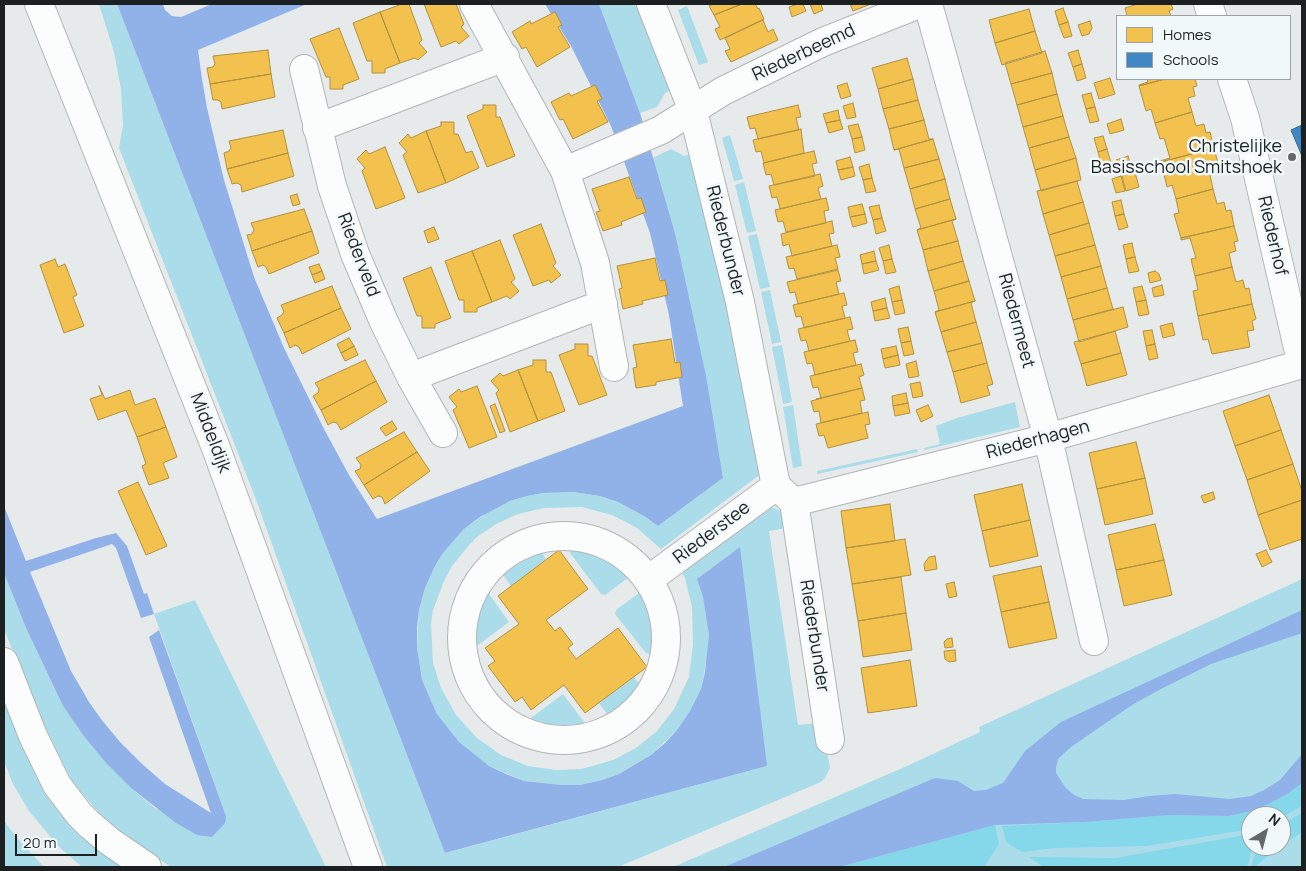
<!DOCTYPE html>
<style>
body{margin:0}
#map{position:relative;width:1306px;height:871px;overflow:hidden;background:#e6eaeb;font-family:Manrope,sans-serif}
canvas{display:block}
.frame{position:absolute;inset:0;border:5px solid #1d2021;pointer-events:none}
.legend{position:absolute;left:1116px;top:15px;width:175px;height:65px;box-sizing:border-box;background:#f1f8fa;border:1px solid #9ca2a3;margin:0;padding:6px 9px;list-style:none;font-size:15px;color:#1d2021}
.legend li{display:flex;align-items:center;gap:10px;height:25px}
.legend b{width:25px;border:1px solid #9ca2a3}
.north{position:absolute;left:1241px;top:806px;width:50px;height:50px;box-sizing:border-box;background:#f1f8fa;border:1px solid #9ca2a3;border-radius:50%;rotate:37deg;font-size:14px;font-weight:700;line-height:20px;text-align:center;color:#1d2021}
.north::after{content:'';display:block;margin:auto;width:18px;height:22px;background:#636768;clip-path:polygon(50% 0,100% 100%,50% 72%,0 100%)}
.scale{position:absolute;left:15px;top:834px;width:82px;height:22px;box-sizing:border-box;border:2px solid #1d2021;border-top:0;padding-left:6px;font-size:15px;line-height:18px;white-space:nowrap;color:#1d2021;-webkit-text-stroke:4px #f1f8fa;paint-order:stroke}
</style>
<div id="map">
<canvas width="1306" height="871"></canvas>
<div class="frame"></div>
<ul class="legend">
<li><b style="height:14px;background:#f2c14e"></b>Homes</li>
<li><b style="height:14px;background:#3f88c5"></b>Schools</li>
</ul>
<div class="north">N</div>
<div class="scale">20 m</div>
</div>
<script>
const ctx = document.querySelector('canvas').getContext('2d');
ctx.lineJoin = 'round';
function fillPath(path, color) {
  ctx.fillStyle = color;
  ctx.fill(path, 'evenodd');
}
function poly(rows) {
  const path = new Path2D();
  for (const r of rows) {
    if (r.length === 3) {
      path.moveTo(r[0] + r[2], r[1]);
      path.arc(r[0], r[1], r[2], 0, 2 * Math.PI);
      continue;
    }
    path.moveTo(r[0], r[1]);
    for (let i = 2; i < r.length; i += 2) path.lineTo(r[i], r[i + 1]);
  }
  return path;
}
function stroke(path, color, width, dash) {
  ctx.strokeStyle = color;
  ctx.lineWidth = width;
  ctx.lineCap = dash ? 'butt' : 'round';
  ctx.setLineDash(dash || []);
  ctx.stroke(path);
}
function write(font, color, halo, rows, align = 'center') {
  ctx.font = font + ' Manrope,sans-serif';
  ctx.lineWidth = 5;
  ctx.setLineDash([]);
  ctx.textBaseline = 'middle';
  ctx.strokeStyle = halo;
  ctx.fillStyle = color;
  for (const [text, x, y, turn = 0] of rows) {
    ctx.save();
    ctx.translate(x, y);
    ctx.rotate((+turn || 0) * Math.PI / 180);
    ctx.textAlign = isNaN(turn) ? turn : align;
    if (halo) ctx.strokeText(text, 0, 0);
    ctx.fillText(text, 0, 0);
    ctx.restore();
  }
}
const green = poly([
 [99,4,117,4,446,853,767,766,697,579,703,597,707,618,709,635,708,653,701,689,690,711,677,730,651,755,619,774,602,780,580,785,562,785,524,781,489,766,473,754,459,742,437,714,422,680,417,647,419,610,425,588,435,566,443,553,464,529,494,508,510,501,527,496,543,493,573,492,600,496,618,502,644,516,658,526,723,478,675,233,653,158,671,149,684,156,693,153,714,230,762,473,661,549,637,528,626,522,612,515,582,507,544,508,518,514,496,524,477,537,469,545,452,566,444,581,433,610,431,624,433,663,441,688,456,715,477,738,501,755,528,766,556,770,582,769,613,760,636,748,657,731,674,709,689,677,693,644,692,607,685,578,680,569,767,506,772,507,782,512,787,528,769,531,798,725,818,723,825,741,830,768,825,778,821,782,618,867,387,867,257,502,119,148,123,125,121,89,114,52],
 [599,4,640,4,673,89,665,93,657,107,640,113],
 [687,6,708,62,699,65,678,10],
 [730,135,743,179,734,181,722,138],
 [744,182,756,231,747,233,735,185],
 [757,234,770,287,760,289,748,236],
 [770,290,781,342,772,344,761,292],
 [782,345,792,402,783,404,772,347],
 [1015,402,1020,427,924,450,924,448,940,444,936,426,957,418],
 [793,405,802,466,793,468,783,407],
 [917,449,918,452,817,474,817,471],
 [575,547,608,557,633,574,605,595,601,594,570,553,572,549],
 [535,550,542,553,546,559,511,586,502,573,503,568,519,557],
 [4,573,26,628,63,706,83,735,106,763,131,788,156,809,226,816,154,614,195,600,326,867,171,867,127,838,114,827,99,813,71,780,35,706,4,629],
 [1302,579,1302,867,673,867,907,766,980,732,979,727],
 [1251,816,1281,816,1281,846,1251,846],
 [646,588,651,601,653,613,653,651,649,654,646,653,615,614,616,610],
 [485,593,489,594,509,622,478,645,474,646,471,641,471,631,474,612,481,596],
 [634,677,639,684,639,689,620,710,613,715,607,714,599,703],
 [563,694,584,722,584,725,582,728,555,730,533,725,530,722,531,718],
 [4,697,126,867,82,867,58,846,29,811,13,784,4,761],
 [4,821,17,838,44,867,4,867]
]);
const forest = poly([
 [1302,783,1302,806,1281,818,1281,816,1251,816,1251,829,1146,846,1055,848,1022,852,1006,842,1002,826,1085,822,1169,815,1229,816,1256,810,1286,795],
 [1302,813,1302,832,1281,846,1281,825],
 [995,825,999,844,984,867,839,867],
 [1251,834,1251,846,1253,846,1247,867,1044,867,1029,857,1115,858],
 [1257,846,1281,846,1254,867,1251,867]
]);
const water = poly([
 [117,4,163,4,165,10,172,16,181,17,212,4,307,4,198,50,202,79,207,108,224,180,254,277,284,348,324,429,349,475,377,519,683,406,669,315,650,233,611,126,571,46,545,4,599,4,640,113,675,233,706,376,723,478,658,526,644,516,618,502,600,496,573,492,543,493,527,496,510,501,480,517,464,529,443,553,435,566,425,588,419,610,417,629,417,647,422,680,437,714,459,742,489,766,506,774,524,781,562,785,580,785,602,780,619,774,651,755,665,743,677,730,690,711,701,689,705,672,709,635,703,597,697,579,740,547,767,766,445,853],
 [4,506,26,561,96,538,116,533,127,546,144,594,147,593,154,614,141,618,116,548,112,544,30,572,71,671,89,702,101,719,120,742,141,763,165,784,211,813,149,637,159,630,226,816,225,823,212,837,197,835,176,823,131,788,106,763,83,735,63,706,26,628,4,573],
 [1302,610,1302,633,1211,664,1159,690,1132,705,1071,747,1058,759,1056,767,1056,773,1065,787,1074,795,1083,799,1124,800,1149,796,1175,794,1230,799,1251,796,1264,790,1280,780,1302,754,1302,783,1286,795,1256,810,1229,816,1169,815,1085,822,995,825,839,867,724,867,935,778,958,781,974,791,986,790,1003,783,1025,751,1061,722]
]);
const homes = poly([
 [402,4,409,4,422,40,419,43,427,52,418,60,415,58,400,63,380,12,402,4],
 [424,4,456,4,464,24,461,27,469,36,459,44,456,41,441,47,424,4],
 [713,4,742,4,714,15,709,6,713,4],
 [742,4,755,4,758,9,759,8,764,19,720,40,715,29,720,27,714,15,742,4],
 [798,4,803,4,806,11,792,17,789,7,798,4],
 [810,4,821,4,823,10,814,14,810,4],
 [850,4,871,4,853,11,850,4],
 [1138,4,1171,4,1173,9,1169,11,1171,16,1127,16,1125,8,1138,4],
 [1063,8,1068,22,1059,25,1055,11,1063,8],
 [1029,9,1035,31,995,43,989,20,1029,9],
 [380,12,400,63,385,69,385,73,372,73,372,61,367,61,353,23,380,12],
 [555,12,562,25,558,27,570,47,537,67,526,47,522,49,512,32,530,21,531,24,555,12],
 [763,20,768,32,773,29,778,40,731,62,725,51,730,49,725,38,763,20],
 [1090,21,1092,28,1089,34,1082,36,1078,25,1090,21],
 [1068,22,1072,36,1064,38,1059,25,1068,22],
 [339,28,359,79,343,85,343,89,330,89,330,77,326,77,310,39,339,28],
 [1035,31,1042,53,1002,65,995,43,1035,31],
 [268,50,271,74,210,84,207,68,213,67,215,64,213,56,268,50],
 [1078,50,1082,64,1073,67,1068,53,1078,50],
 [1045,51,1052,73,1011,84,1005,63,1045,51],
 [907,58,913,79,878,89,872,68,907,58],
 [1082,64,1086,78,1077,81,1073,67,1082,64],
 [1052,73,1057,94,1017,105,1011,84,1052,73],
 [271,74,275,97,222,109,221,102,218,100,213,100,210,84,271,74],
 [1110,78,1115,94,1099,99,1094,83,1110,78],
 [913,79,918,100,883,109,878,89,913,79],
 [1147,79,1165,79,1139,86,1139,85,1148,82,1147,79],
 [1165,79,1195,79,1197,86,1193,87,1195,96,1188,98,1192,112,1155,123,1151,109,1146,111,1139,86,1165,79],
 [847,83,851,96,841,99,837,86,847,83],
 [595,85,602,99,597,101,608,122,573,139,563,119,560,120,551,102,569,93,571,96,595,85],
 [1091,93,1095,107,1086,109,1082,95,1091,93],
 [1057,94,1063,116,1023,127,1017,105,1057,94],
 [918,100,924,120,889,129,883,109,918,100],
 [853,103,856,117,847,119,843,106,853,103],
 [483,105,496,105,496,117,500,117,515,156,487,167,467,116,483,109,483,105],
 [798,105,801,117,796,118,799,130,758,139,755,128,750,129,747,117,798,105],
 [1095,107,1099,121,1090,123,1086,109,1095,107],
 [838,110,840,120,826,123,823,114,838,110],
 [1192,112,1196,126,1204,124,1206,133,1210,132,1214,148,1161,162,1160,161,1170,158,1164,138,1160,139,1155,123,1192,112],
 [1063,116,1069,137,1029,148,1023,127,1063,116],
 [1121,119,1124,130,1110,134,1107,124,1121,119],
 [840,120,843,129,829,133,826,123,840,120],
 [924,120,929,139,933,139,894,150,889,129,924,120],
 [441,122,454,122,454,134,458,134,466,153,472,151,479,168,446,183,426,131,441,126,441,122],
 [858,124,862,137,852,139,848,126,858,124],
 [801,129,804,153,764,163,761,151,756,152,753,140,801,129],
 [283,130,288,153,227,169,224,153,229,151,231,148,229,141,283,130],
 [426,131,446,183,418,193,403,155,407,152,399,143,408,134,411,138,426,131],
 [1103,136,1107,149,1098,152,1094,138,1103,136],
 [862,137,865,150,855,153,852,139,862,137],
 [1069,137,1076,158,1035,170,1029,148,1069,137],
 [933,139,939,159,904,168,899,149,894,150,933,139],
 [385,147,405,198,376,209,362,171,365,168,357,159,366,150,369,154,385,147],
 [1214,148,1218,163,1214,164,1217,173,1210,175,1213,189,1176,199,1172,185,1167,187,1161,162,1214,148],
 [1107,149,1111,163,1102,166,1098,152,1107,149],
 [814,151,817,163,812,164,815,176,774,185,771,174,766,175,763,163,814,151],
 [288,153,294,176,242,192,241,185,237,183,232,184,227,169,288,153],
 [1128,156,1132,170,1120,173,1116,160,1128,156],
 [850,157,853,167,838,170,836,161,850,157],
 [1076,158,1081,180,1041,191,1035,170,1076,158],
 [939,159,945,179,910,189,904,168,939,159],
 [869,164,872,178,863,180,859,167,869,164],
 [853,167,855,176,841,180,838,170,853,167],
 [1135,172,1139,187,1126,191,1122,176,1135,172],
 [820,174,823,186,818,188,821,199,780,209,777,197,772,198,769,186,820,174],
 [1121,176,1125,191,1116,193,1112,179,1121,176],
 [629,177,637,199,641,198,646,212,621,222,622,225,603,231,596,212,600,211,592,189,629,177],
 [872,178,876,191,866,193,863,180,872,178],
 [945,179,950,199,915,209,910,189,945,179],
 [1077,181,1083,202,1043,214,1037,191,1077,181],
 [1213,189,1217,204,1224,202,1226,211,1231,210,1234,226,1181,238,1174,214,1179,213,1176,199,1213,189],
 [297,194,300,204,293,206,290,196,297,194],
 [826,198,829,210,824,211,826,223,786,232,783,221,778,222,775,210,826,198],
 [950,199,956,219,917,230,921,228,915,209,950,199],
 [1121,200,1124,214,1115,216,1112,202,1121,200],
 [1083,202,1089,223,1049,235,1043,214,1083,202],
 [862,204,865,214,850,217,848,207,862,204],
 [879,205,882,218,873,220,869,207,879,205],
 [304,209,312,231,252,251,247,235,252,234,254,230,251,223,304,209],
 [865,214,867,223,853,227,850,217,865,214],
 [1124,214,1128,227,1119,230,1115,216,1124,214],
 [882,218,886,231,876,234,873,220,882,218],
 [956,219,952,221,958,241,923,250,917,230,956,219],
 [832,221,834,233,829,234,832,246,792,256,789,244,783,246,781,234,832,221],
 [1089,223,1095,245,1055,256,1049,235,1089,223],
 [541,224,556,263,553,266,561,275,551,283,549,280,533,286,513,235,541,224],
 [1234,226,1238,241,1234,242,1236,251,1229,253,1232,267,1195,276,1191,259,1196,258,1190,238,1181,240,1181,238,1234,226],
 [434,227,439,239,428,243,424,231,434,227],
 [312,231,319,253,269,274,266,267,263,265,258,267,252,251,312,231],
 [500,240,515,279,511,282,519,291,510,299,507,296,492,302,472,251,500,240],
 [958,241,963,261,928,271,923,250,958,241],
 [1132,243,1135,257,1126,259,1123,245,1132,243],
 [837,245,840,257,835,258,838,269,797,279,794,268,789,269,786,257,837,245],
 [889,245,892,259,883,261,879,248,889,245],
 [1095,245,1101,266,1061,277,1055,256,1095,245],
 [472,251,492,302,477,308,477,312,464,312,464,300,459,300,445,261,472,251],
 [874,251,876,261,862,264,860,255,874,251],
 [1135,257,1139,271,1129,273,1126,259,1135,257],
 [655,258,660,281,665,280,668,295,642,301,643,304,623,309,619,289,622,288,617,266,655,258],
 [55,259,58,267,65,264,77,295,73,297,84,326,64,333,40,265,55,259],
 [892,259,896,272,886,274,883,261,892,259],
 [876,261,879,270,864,274,862,264,876,261],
 [963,261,969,281,934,291,928,271,963,261],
 [319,264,322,271,312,275,309,267,319,264],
 [1101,266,1107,288,1067,299,1061,277,1101,266],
 [431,267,451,318,435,324,435,328,422,328,422,316,417,316,403,278,431,267],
 [1232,267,1236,282,1243,280,1245,289,1249,288,1252,304,1198,316,1193,291,1198,290,1195,276,1232,267],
 [838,270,841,281,836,282,839,294,798,304,795,292,790,293,787,282,838,270],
 [322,271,325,279,315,283,312,275,322,271],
 [1155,271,1159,274,1161,280,1150,283,1148,273,1155,271],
 [969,281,975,301,935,312,939,310,934,291,969,281],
 [1162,285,1164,295,1154,297,1152,288,1162,285],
 [332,286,341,308,284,333,277,318,282,315,284,312,281,305,332,286],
 [899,286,902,300,892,302,889,289,899,286],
 [1142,286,1146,300,1136,302,1133,288,1142,286],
 [1107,288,1113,309,1073,320,1067,299,1107,288],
 [844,293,847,305,842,306,845,318,804,328,801,316,796,317,793,305,844,293],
 [885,298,887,308,873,311,871,302,885,298],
 [902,300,905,313,895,315,892,302,902,300],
 [1146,300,1149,314,1139,316,1136,302,1146,300],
 [975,301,971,303,976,322,941,332,935,312,975,301],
 [1252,304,1256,319,1252,321,1254,330,1247,331,1250,347,1212,354,1208,339,1203,340,1198,316,1252,304],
 [1123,307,1128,327,1079,342,1073,320,1123,307],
 [341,308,351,329,302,354,299,347,295,345,290,348,284,333,341,308],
 [887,308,890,318,875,321,873,311,887,308],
 [850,317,853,329,847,330,850,341,809,351,806,340,801,341,798,329,850,317],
 [976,322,982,343,947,352,941,332,976,322],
 [1172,323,1175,335,1163,338,1160,326,1172,323],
 [908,327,911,341,901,343,898,329,908,327],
 [1152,330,1155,344,1146,346,1143,331,1152,330],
 [1115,331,1121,353,1081,364,1074,342,1115,331],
 [349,338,354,346,341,353,337,344,349,338],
 [671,339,675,363,680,362,682,377,656,382,656,385,636,388,633,368,637,367,633,345,671,339],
 [855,340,858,352,853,353,856,365,815,375,812,363,807,364,804,352,855,340],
 [911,341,914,354,904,356,901,343,911,341],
 [982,343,987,363,953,372,947,352,982,343],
 [575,344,588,344,588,356,592,356,607,395,579,405,559,355,575,349,575,344],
 [1155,344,1158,358,1149,360,1146,346,1155,344],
 [354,346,358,355,345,361,341,353,354,346],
 [896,346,898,355,883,359,881,349,896,346],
 [1121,353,1127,375,1087,386,1081,364,1121,353],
 [898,355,900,365,885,368,883,359,898,355],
 [365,360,376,381,321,410,313,396,318,393,319,389,315,383,365,360],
 [533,360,546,360,546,372,551,372,565,411,538,421,518,370,533,365,533,360],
 [916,361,919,376,909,378,906,364,916,361],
 [987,363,993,384,987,386,990,395,961,403,953,372,987,363],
 [861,364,864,375,859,377,862,388,816,399,821,398,818,387,813,388,810,376,861,364],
 [518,370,538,421,510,432,496,393,499,390,491,381,500,373,503,376,518,370],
 [376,381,387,402,341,430,337,423,333,422,328,425,321,410,376,381],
 [920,382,923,396,913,398,910,384,920,382],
 [99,386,105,399,130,390,135,405,155,398,166,427,137,437,126,410,98,420,90,399,102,395,99,386],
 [477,386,497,437,469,448,453,410,457,407,449,397,459,389,461,392,477,386],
 [862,388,865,400,860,401,862,413,821,423,819,411,814,412,811,401,862,388],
 [906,393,908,403,893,406,892,396,906,393],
 [1269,395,1281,430,1235,446,1223,411,1269,395],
 [908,403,910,413,895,416,893,406,908,403],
 [495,404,505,431,500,433,490,406,495,404],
 [928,405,933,416,921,422,916,410,928,405],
 [868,412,870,424,865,425,868,438,828,448,824,435,819,436,816,424,868,412],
 [392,421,397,429,386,436,380,428,392,421],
 [166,427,177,457,163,463,169,478,149,485,142,466,146,464,137,437,166,427],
 [1281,430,1293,464,1247,480,1235,446,1281,430],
 [404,432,417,452,364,485,355,471,360,469,361,465,356,458,404,432],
 [1136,442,1145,478,1097,489,1089,453,1136,442],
 [417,452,430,471,385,504,382,497,378,496,373,499,364,485,417,452],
 [1293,464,1302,491,1302,500,1258,515,1247,480,1293,464],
 [1145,478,1153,514,1105,525,1097,489,1145,478],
 [138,482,167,546,146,555,118,491,138,482],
 [1022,484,1030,520,982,531,974,495,1022,484],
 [1213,492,1215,499,1204,503,1201,496,1213,492],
 [1302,500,1302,539,1270,550,1258,515,1302,500],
 [890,504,895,541,846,548,841,511,890,504],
 [1030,520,1038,556,990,567,982,531,1030,520],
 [1155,524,1164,560,1116,570,1108,535,1155,524],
 [905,539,911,575,852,584,846,548,905,539],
 [559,550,588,589,546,620,555,631,560,627,573,644,568,648,576,659,618,628,647,667,585,713,564,685,531,710,522,697,515,702,488,666,495,661,485,648,519,624,498,596,559,550],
 [1266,550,1272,562,1262,567,1256,554,1266,550],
 [935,556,937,569,925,571,924,564,929,557,935,556],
 [1164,560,1172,595,1124,606,1116,570,1164,560],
 [1041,566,1049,602,1001,612,993,576,1041,566],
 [901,577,906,613,858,621,852,584,901,577],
 [954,582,957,596,949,598,946,584,954,582],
 [1049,602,1057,638,1009,648,1001,612,1049,602],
 [906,613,912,650,863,657,858,621,906,613],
 [952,638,953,647,945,648,944,642,947,639,952,638],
 [955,650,956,661,949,662,945,659,944,651,955,650],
 [910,660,917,706,868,713,861,668,910,660]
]);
const schools = poly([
 [1302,125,1301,126,1302,156,1291,130,1302,125]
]);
const minor = poly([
 [39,4,216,448,368,867],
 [474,4,565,171,595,263,614,367],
 [651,4,693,111,740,302,776,486],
 [928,4,1048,438,1094,641],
 [1208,4,1212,16],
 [304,69,332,186,355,254,384,322,411,377,443,433],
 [1232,79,1245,118,1302,365],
 [317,128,505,57],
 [565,171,661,130,723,91,823,42,919,4],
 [411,377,603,304],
 [776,486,794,502,1048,438,1302,364],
 [794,502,830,740],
 [564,638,102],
 [648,580,776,486],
 [4,662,33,736,57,785,79,814,89,824,109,841,147,867]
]);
const markers = [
 [1292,157,5,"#636768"]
];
const streetNames = [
 ["Riederbeemd",804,53,-25],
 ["Riederhof",1272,236,77],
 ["Riederbunder",725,241,76],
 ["Riederveld",358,255,69],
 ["Riedermeet",1016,321,75],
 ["Middeldijk",210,433,69],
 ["Riederhagen",1038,440,-15],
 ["Riederstee",712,533,-37],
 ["Riederbunder",814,636,81]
];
const poiNames = [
 ["Christelijke",1282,147],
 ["Basisschool Smitshoek",1282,168]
];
fillPath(green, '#aadce9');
fillPath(forest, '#85d8ea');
fillPath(water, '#91b2e9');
fillPath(homes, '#f2c14e');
stroke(homes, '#b29140', 1);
fillPath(schools, '#3f88c5');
stroke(schools, '#356994', 1);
stroke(minor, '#b2b5b6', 30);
stroke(minor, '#fbfcfc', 28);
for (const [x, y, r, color] of markers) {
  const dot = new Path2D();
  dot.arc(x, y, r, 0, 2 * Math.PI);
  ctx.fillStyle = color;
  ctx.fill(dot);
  stroke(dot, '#f1f8fa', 2);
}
write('18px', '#1d2021', '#f1f8fa', streetNames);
write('18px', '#1d2021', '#f1f8fa', poiNames, 'right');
</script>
